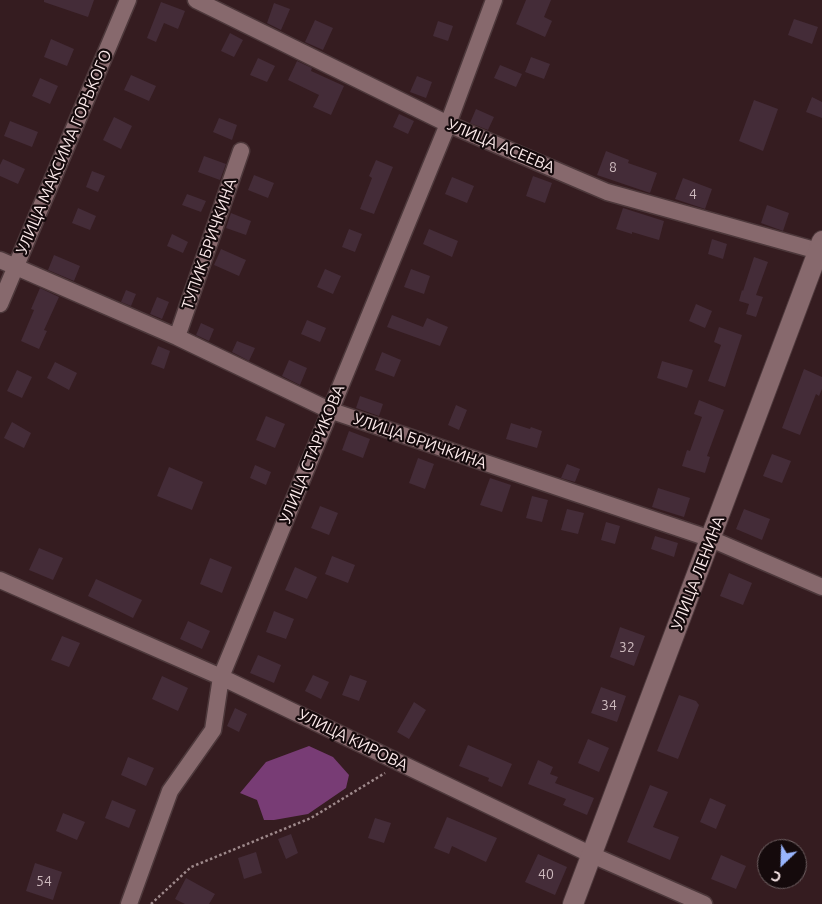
<!DOCTYPE html>
<meta charset="utf-8">
<style>
body{margin:0}
#map{position:relative;width:822px;height:904px;overflow:hidden;background:#351c20;font-family:Ubuntu,sans-serif}
canvas{display:block}
.north{position:absolute;left:757px;top:839px;width:50px;height:50px;box-sizing:border-box;background:#150a0c;border:1px solid #716365;border-radius:50%;rotate:204deg;font-size:14px;font-weight:700;line-height:20px;text-align:center;color:#fbe9ea}
.north::after{content:'';display:block;margin:auto;width:18px;height:22px;background:#99b5fd;clip-path:polygon(50% 0,100% 100%,50% 72%,0 100%)}
</style>
<div id="map">
<canvas width="822" height="904"></canvas>
<div class="north">С</div>
</div>
<script>
const ctx = document.querySelector('canvas').getContext('2d');
ctx.lineJoin = 'round';
function fillPath(path, color) {
  ctx.fillStyle = color;
  ctx.fill(path, 'evenodd');
}
function poly(rows) {
  const path = new Path2D();
  for (const r of rows) {
    path.moveTo(r[0], r[1]);
    for (let i = 2; i < r.length; i += 2) path.lineTo(r[i], r[i + 1]);
  }
  return path;
}
function stroke(path, color, width, dash) {
  ctx.strokeStyle = color;
  ctx.lineWidth = width;
  ctx.lineCap = dash ? 'butt' : 'round';
  ctx.setLineDash(dash || []);
  ctx.stroke(path);
}
function write(font, color, halo, rows, align = 'center') {
  ctx.font = font + ' Ubuntu,sans-serif';
  ctx.lineWidth = 4.5;
  ctx.setLineDash([]);
  ctx.textBaseline = 'middle';
  ctx.strokeStyle = halo;
  ctx.fillStyle = color;
  for (const [text, x, y, turn = 0] of rows) {
    ctx.save();
    ctx.translate(x, y);
    ctx.rotate((+turn || 0) * Math.PI / 180);
    ctx.textAlign = isNaN(turn) ? turn : align;
    if (halo) ctx.strokeText(text, 0, 0);
    ctx.fillText(text, 0, 0);
    ctx.restore();
  }
}
const water = poly([
 [309,746,333,757,349,775,346,788,308,814,274,820,264,820,257,800,240,793,266,762]
]);
const building = poly([
 [44,0,94,0,88,17,44,2],
 [526,0,551,0,544,17,552,21,545,37,516,24],
 [161,2,185,11,178,29,164,23,156,42,147,38],
 [274,3,290,9,281,30,267,23],
 [794,19,818,27,812,44,788,35],
 [315,20,333,28,323,50,305,42],
 [438,21,453,26,448,41,433,36],
 [230,33,243,40,234,57,221,51],
 [51,39,74,49,67,66,44,57],
 [531,57,550,64,544,79,525,72],
 [258,58,275,66,267,82,250,75],
 [297,61,312,68,311,71,344,86,331,115,313,107,319,95,288,80],
 [500,65,522,74,516,87,494,78],
 [131,75,156,86,149,101,124,90],
 [417,76,432,82,426,98,410,92],
 [40,78,58,86,50,104,32,96],
 [812,97,822,102,822,118,806,112],
 [754,100,778,109,763,151,739,141],
 [476,109,494,117,488,130,470,123],
 [399,114,414,121,408,134,393,127],
 [114,117,132,126,121,149,103,140],
 [219,118,237,125,232,140,213,132],
 [10,121,38,132,32,147,4,136],
 [606,151,629,160,628,163,657,173,650,193,597,175],
 [204,156,226,164,220,180,198,172],
 [3,159,25,169,18,184,0,176,0,165],
 [376,160,393,167,374,214,360,209,372,178,369,176],
 [92,171,105,176,98,192,86,187],
 [254,175,274,183,268,198,248,190],
 [533,176,552,183,545,203,526,196],
 [452,177,474,186,467,203,445,194],
 [683,178,712,189,705,209,675,199],
 [187,194,206,201,201,212,182,205],
 [767,205,789,213,783,231,761,223],
 [78,208,96,216,90,230,72,223],
 [623,208,664,221,659,240,632,232,632,234,616,229],
 [231,213,251,221,246,235,226,228],
 [349,229,362,234,355,252,342,247],
 [429,229,458,241,452,257,423,244],
 [172,234,188,242,183,253,167,246],
 [712,239,727,244,723,259,708,254],
 [221,249,246,260,239,276,214,265],
 [54,255,80,266,74,281,48,270],
 [754,257,768,262,756,295,763,297,756,317,746,314,749,304,739,301,742,290,743,291],
 [325,269,341,276,333,294,317,287],
 [411,269,430,276,424,294,404,287],
 [40,288,59,297,44,330,47,331,39,349,21,341,34,310,31,309],
 [126,290,136,294,131,306,121,302],
 [157,297,169,302,162,319,150,314],
 [696,304,712,311,705,328,689,321],
 [392,315,423,327,427,318,448,327,440,346,387,327],
 [307,320,326,328,320,342,301,334],
 [201,323,214,329,209,341,196,335],
 [719,327,742,335,725,387,708,381,721,345,714,342],
 [237,341,255,348,249,361,232,352],
 [158,346,170,351,164,369,151,364],
 [382,352,401,360,394,377,375,370],
 [289,360,307,368,300,385,282,376],
 [662,361,693,370,687,388,657,378],
 [55,362,77,373,69,390,47,378],
 [804,369,822,377,822,389,819,396,816,394,800,435,782,428],
 [17,370,32,377,22,398,7,391],
 [360,396,383,404,379,416,356,408],
 [699,400,724,410,707,456,710,457,705,473,682,466,687,450,690,451,702,417,694,414],
 [456,405,467,410,459,430,448,425],
 [266,416,285,424,275,448,256,440],
 [12,422,31,433,24,448,4,438],
 [511,423,530,429,531,427,542,431,537,448,506,439],
 [349,431,370,439,363,458,342,450],
 [772,454,791,461,782,483,763,476],
 [418,458,434,464,425,489,409,483],
 [567,464,580,469,575,482,561,478],
 [255,465,271,472,266,485,250,478],
 [169,467,203,482,192,510,157,496],
 [490,478,511,485,502,512,480,505],
 [658,488,690,498,684,517,652,507],
 [532,496,548,500,542,522,526,518],
 [320,506,338,513,329,535,311,528],
 [567,509,584,513,578,534,561,530],
 [744,509,770,519,762,540,736,529],
 [606,522,620,526,615,544,601,540],
 [655,536,678,543,674,557,651,549],
 [39,548,63,558,53,580,29,570],
 [332,556,355,565,348,583,325,574],
 [210,558,232,567,222,593,200,584],
 [295,567,317,577,307,599,285,590],
 [729,573,752,583,743,605,720,596],
 [96,579,142,600,133,618,88,596],
 [274,611,294,619,286,639,266,632],
 [188,621,210,631,202,649,180,639],
 [620,627,645,636,634,666,610,657],
 [62,636,80,643,69,667,51,660],
 [258,655,281,665,274,683,250,673],
 [313,675,329,682,321,699,305,691],
 [350,675,367,681,359,701,342,695],
 [162,676,188,688,178,711,152,699],
 [601,687,626,696,617,722,591,713],
 [679,695,696,701,699,705,678,759,657,751],
 [414,702,426,710,409,739,397,732],
 [235,708,247,714,239,732,227,726],
 [588,739,609,748,599,772,578,763],
 [468,745,512,764,502,787,488,781,489,778,459,766],
 [128,757,154,768,146,786,121,775],
 [538,760,553,767,550,774,558,777,555,783,594,798,587,815,563,805,566,799,528,784],
 [650,785,668,792,653,827,679,837,670,860,627,842],
 [710,798,726,805,716,829,700,822],
 [112,800,136,810,129,828,105,818],
 [63,813,85,822,77,840,56,831],
 [447,817,497,838,486,862,452,846,449,854,434,848],
 [375,818,391,823,384,843,368,838],
 [291,834,298,853,286,859,278,839],
 [256,852,262,873,244,879,238,858],
 [538,854,567,867,555,895,525,882],
 [721,855,746,866,736,889,711,879],
 [35,863,62,872,53,900,26,891],
 [186,878,215,894,209,904,185,904,175,899]
]);
const path = poly([
 [151,904,191,867,311,818,385,773]
]);
const minor = poly([
 [196,0,448,124,607,192,822,252],
 [0,260,177,337,329,410,711,539,822,587],
 [0,304,128,0],
 [177,337,241,151],
 [0,580,221,677,592,855,704,904],
 [129,904,170,791,213,730,221,677,448,124,494,0]
]);
const tertiary = poly([
 [573,904,822,241]
]);
const numberNames = [
 ["8",613,167],
 ["4",693,194],
 ["32",627,647],
 ["34",609,705],
 ["40",546,874],
 ["54",44,881]
];
const streetNames = [
 ["УЛИЦА АСЕЕВА",501,146,23],
 ["УЛИЦА МАКСИМА ГОРЬКОГО",64,152,-67],
 ["ТУПИК БРИЧКИНА",209,244,-71],
 ["УЛИЦА БРИЧКИНА",420,441,19],
 ["УЛИЦА СТАРИКОВА",312,454,-68],
 ["УЛИЦА ЛЕНИНА",698,573,-69],
 ["УЛИЦА КИРОВА",353,740,26]
];
fillPath(water, '#783c75');
fillPath(building, '#442c38');
stroke(minor, '#4d383b', 19);
stroke(tertiary, '#4d383b', 22);
stroke(path, '#9e898b', 2.5, [2.5, 2.5]);
stroke(minor, '#87696d', 16);
stroke(tertiary, '#87696d', 20);
write('14px', '#cdbabe', null, numberNames);
write('16px', '#fbe9ea', '#150a0c', streetNames);
</script>
